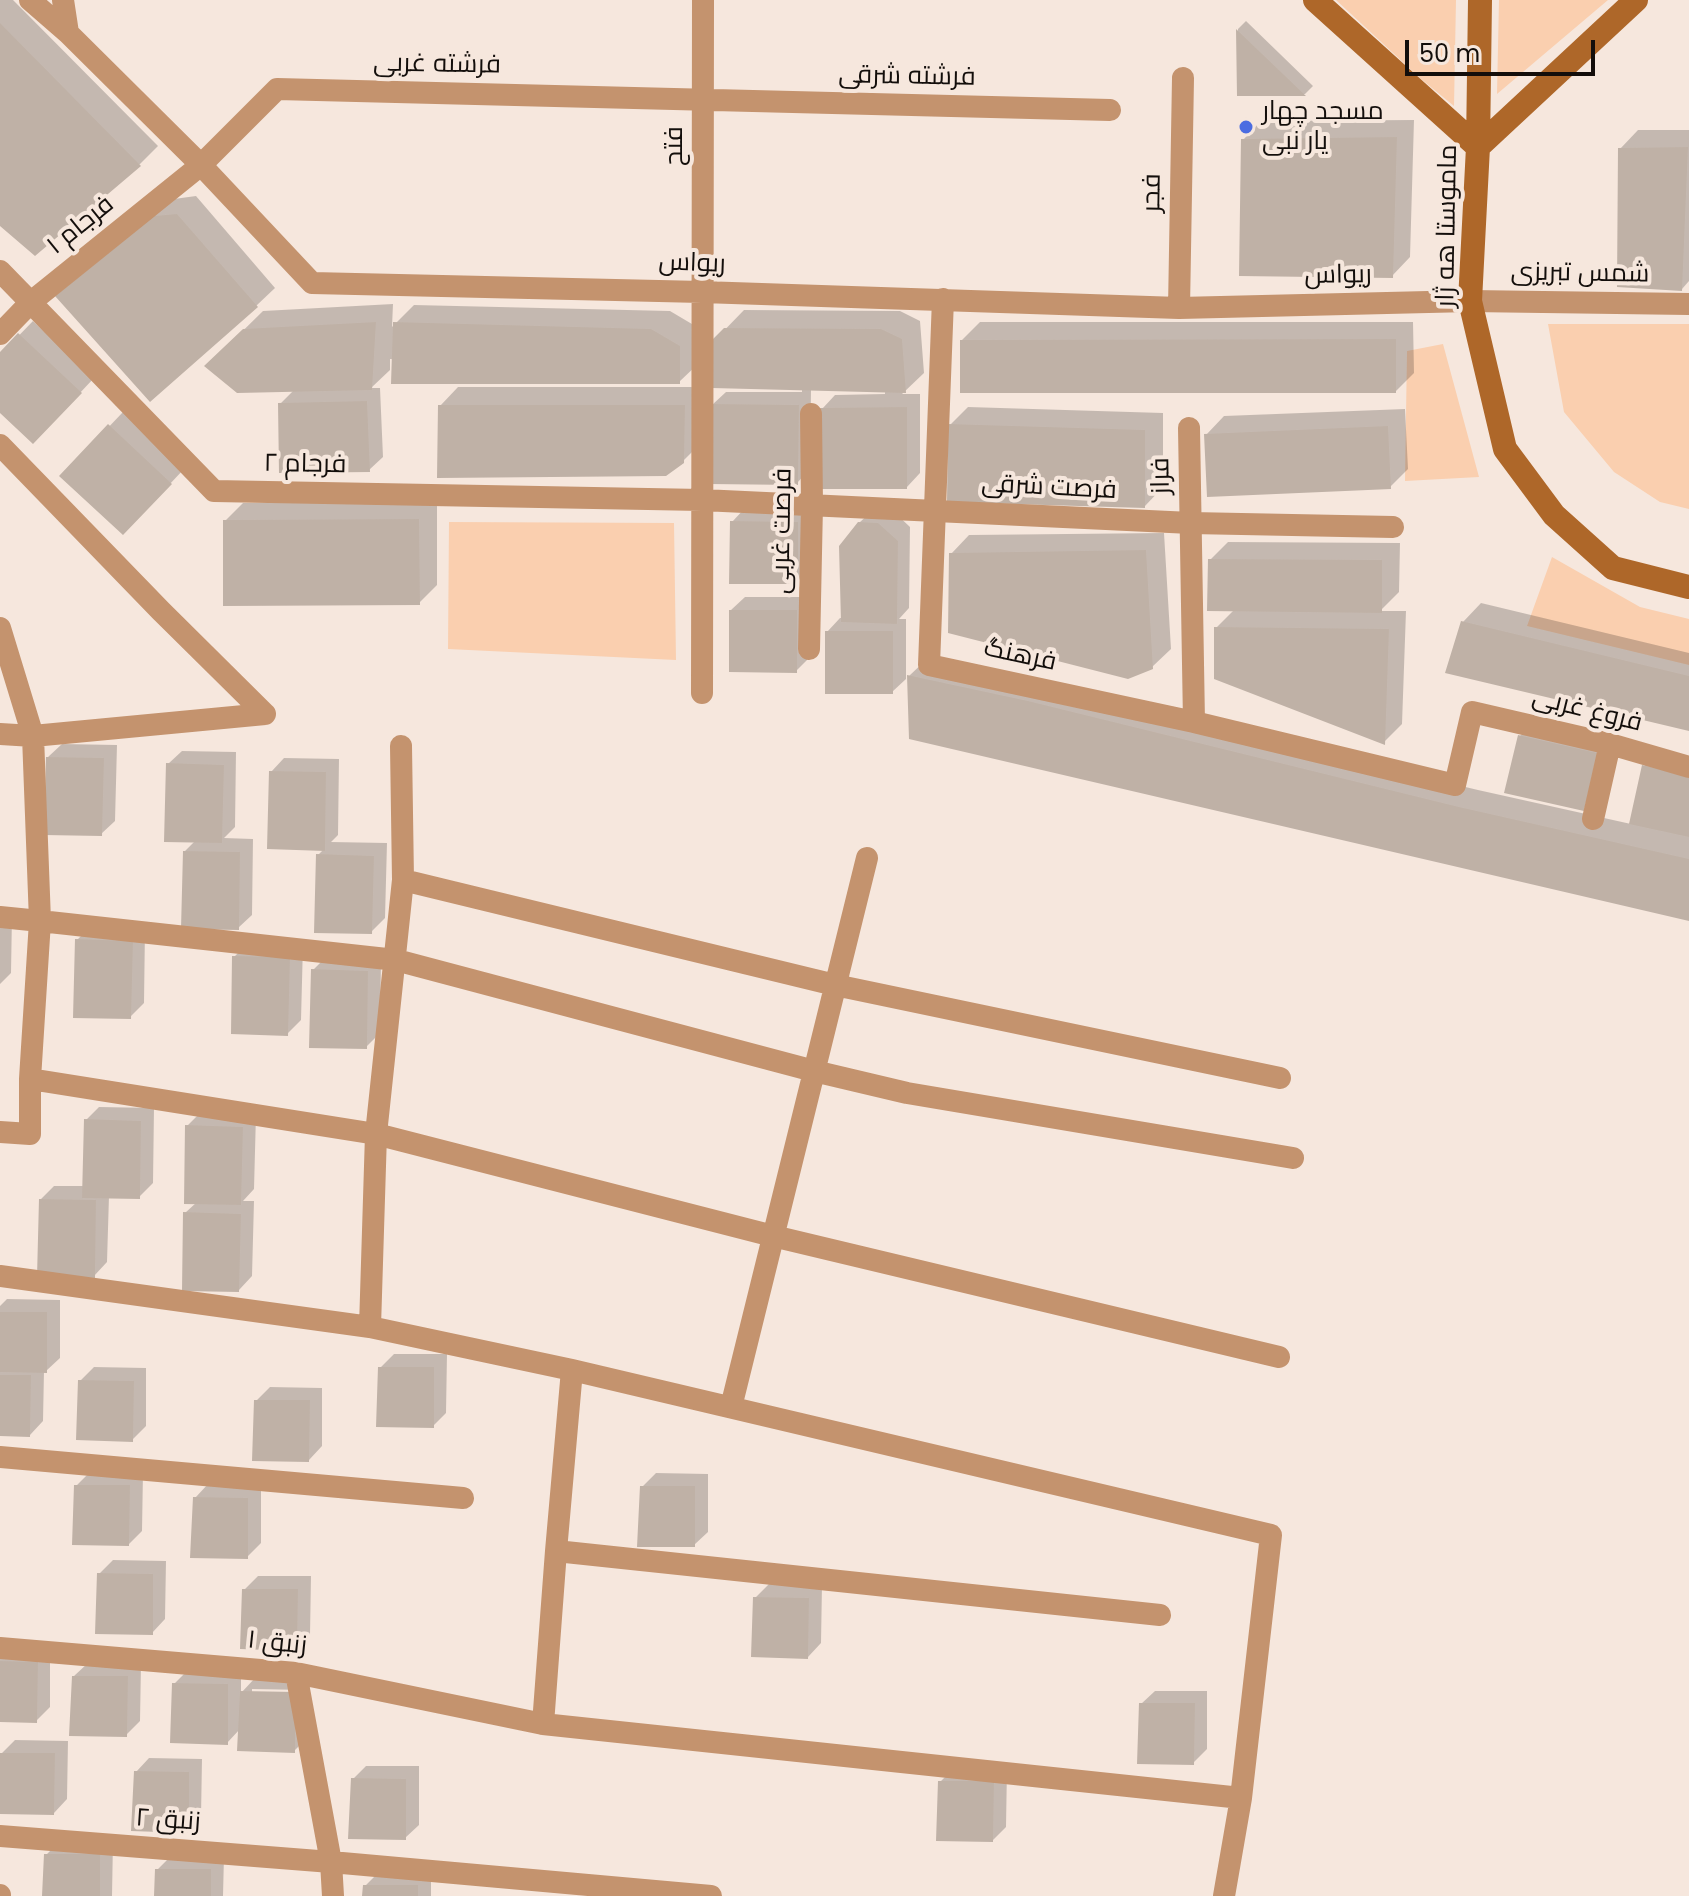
<!DOCTYPE html>
<meta charset="utf-8">
<style>
body{margin:0}
#map{position:relative;width:1689px;height:1896px;overflow:hidden;background:#f6e7dd;font-family:Poppins,sans-serif}
canvas{display:block}
.scale{position:absolute;left:1405px;top:40px;width:190px;height:36px;box-sizing:border-box;border:4px solid #130e0b;border-top:0;padding-left:10px;font-size:24px;line-height:28px;white-space:nowrap;color:#130e0b;-webkit-text-stroke:6px #f6e7dd;paint-order:stroke}
</style>
<div id="map">
<canvas width="1689" height="1896"></canvas>
<div class="scale">50 m</div>
</div>
<script>
const ctx = document.querySelector('canvas').getContext('2d');
ctx.lineJoin = 'round';
function fillPath(path, color) {
  ctx.fillStyle = color;
  ctx.fill(path, 'evenodd');
}
function poly(rows) {
  const path = new Path2D();
  for (const r of rows) {
    path.moveTo(r[0], r[1]);
    for (let i = 2; i < r.length; i += 2) path.lineTo(r[i], r[i + 1]);
  }
  return path;
}
function stroke(path, color, width, dash) {
  ctx.strokeStyle = color;
  ctx.lineWidth = width;
  ctx.lineCap = dash ? 'butt' : 'round';
  ctx.setLineDash(dash || []);
  ctx.stroke(path);
}
function write(font, color, halo, rows, align = 'center') {
  ctx.font = font + ' Poppins,Cairo,sans-serif';
  ctx.lineWidth = 8;
  ctx.setLineDash([]);
  ctx.textBaseline = 'middle';
  ctx.strokeStyle = halo;
  ctx.fillStyle = color;
  for (const [text, x, y, turn = 0] of rows) {
    ctx.save();
    ctx.translate(x, y);
    ctx.rotate((+turn || 0) * Math.PI / 180);
    ctx.textAlign = isNaN(turn) ? turn : align;
    if (halo) ctx.strokeText(text, 0, 0);
    ctx.fillText(text, 0, 0);
    ctx.restore();
  }
}
const green = poly([
 [1336,0,1456,0,1454,106,1421,79],
 [1499,0,1608,0,1497,94],
 [1548,324,1689,324,1689,509,1660,502,1614,472,1564,412],
 [1443,344,1479,477,1405,481,1407,351],
 [449,522,674,523,676,660,448,649],
 [1552,557,1640,607,1689,619,1689,665,1527,626]
]);
const shadow = poly([
 [0,0,13,0,158,146,140,164,35,253,0,223],
 [1246,21,1313,86,1305,94,1238,94,1238,29],
 [1414,120,1410,257,1392,276,1243,140,1261,121],
 [1638,130,1689,130,1689,281,1682,289,1620,149],
 [196,196,275,288,256,306,58,296,174,199],
 [393,304,392,327,414,305,670,311,697,327,698,364,679,382,390,359,390,370,371,388,380,388,383,457,369,470,280,404,294,390,207,366,263,311],
 [744,310,900,311,920,321,924,373,902,394,920,394,920,473,907,487,822,409,835,395,885,394,885,391,811,389,810,469,797,483,712,405,726,392,802,392,802,389,711,344],
 [33,321,94,378,47,428,0,411,0,355],
 [980,322,1413,322,1414,373,1396,391,962,340],
 [458,387,702,387,701,443,683,461,440,406],
 [968,407,1163,413,1163,487,1145,506,950,425],
 [1405,409,1408,469,1390,487,1206,435,1224,416],
 [123,412,184,469,137,519,62,476],
 [437,502,437,585,419,603,225,521,243,503],
 [745,508,811,509,810,569,797,582,732,522],
 [874,509,892,510,910,527,909,608,899,619,906,619,906,679,892,692,827,632,840,618,843,618,859,523],
 [1164,533,1171,649,1152,667,951,554,969,535],
 [1228,542,1400,543,1399,592,1380,611,1406,611,1402,724,1384,742,1216,628,1235,609,1210,560],
 [745,597,810,597,810,657,796,671,731,610],
 [1481,603,1689,653,1689,729,1463,622],
 [928,658,1478,790,1631,824,1644,766,1658,753,1689,760,1689,920,909,676],
 [1533,723,1610,740,1583,809,1520,736],
 [62,744,117,745,115,821,101,834,48,757],
 [182,751,236,752,235,827,224,838,253,839,252,915,238,928,185,851,196,840,168,764],
 [284,758,339,759,338,835,331,842,387,843,385,918,371,932,318,855,324,849,271,772],
 [0,915,12,915,11,973,0,984],
 [90,927,145,928,144,1003,130,1017,77,940],
 [248,943,303,944,301,1020,287,1034,234,957],
 [326,957,381,958,380,1033,366,1047,313,970],
 [99,1107,154,1108,153,1183,139,1197,109,1196,107,1262,94,1276,41,1199,54,1186,84,1186,86,1120],
 [201,1112,256,1114,254,1189,243,1201,254,1201,252,1276,239,1290,185,1213,197,1202,187,1126],
 [7,1299,60,1300,60,1358,46,1371,44,1371,43,1421,30,1435,0,1434,0,1306],
 [394,1354,447,1354,446,1413,433,1426,380,1368],
 [94,1367,146,1368,146,1426,132,1440,80,1381],
 [270,1387,322,1388,322,1446,309,1460,256,1401],
 [90,1472,143,1472,142,1531,129,1544,76,1486],
 [656,1473,708,1474,708,1532,694,1545,642,1487],
 [208,1484,261,1485,261,1543,247,1557,195,1498],
 [113,1560,166,1561,165,1619,152,1633,99,1574],
 [258,1576,311,1576,310,1635,297,1649,244,1590],
 [769,1584,822,1585,821,1643,808,1657,755,1598],
 [0,1648,50,1649,50,1707,36,1721,0,1720],
 [88,1663,141,1663,140,1721,126,1735,74,1676],
 [188,1670,241,1671,241,1693,255,1678,308,1679,308,1737,294,1751,240,1729,227,1743,174,1684],
 [252,1689,305,1690,305,1694,252,1693],
 [1155,1691,1207,1691,1207,1749,1193,1763,1141,1704],
 [15,1740,68,1741,67,1799,54,1813,0,1812,1,1754],
 [149,1758,202,1759,201,1817,188,1831,136,1772],
 [366,1766,419,1766,419,1825,405,1838,353,1779],
 [954,1768,1007,1768,1006,1827,993,1840,940,1782],
 [60,1841,113,1841,112,1896,44,1896,46,1855],
 [171,1856,224,1856,223,1896,156,1896,157,1870],
 [378,1873,431,1873,431,1896,364,1896,365,1886]
]);
const building = poly([
 [0,23,141,166,35,256,0,226],
 [1236,29,1306,96,1237,96],
 [1397,137,1393,278,1239,276,1241,139],
 [1688,147,1682,291,1617,287,1618,148],
 [177,214,258,307,150,402,55,296,154,216],
 [376,322,372,390,237,393,204,366,243,329],
 [393,322,651,329,680,346,680,384,391,384],
 [724,328,881,329,902,339,906,393,712,388,709,343],
 [18,333,82,393,33,444,0,413,0,352],
 [1396,339,1396,393,960,393,960,340],
 [367,401,370,472,279,473,278,403],
 [710,404,799,405,798,485,709,484],
 [438,405,685,405,684,463,666,476,437,478],
 [907,407,907,489,820,489,820,408],
 [108,424,172,484,123,535,59,476],
 [948,424,1145,430,1145,508,947,502],
 [1388,426,1391,489,1207,497,1204,434],
 [419,519,420,605,223,606,223,520],
 [730,521,798,522,798,584,729,584],
 [858,522,878,523,898,541,897,624,841,622,839,546],
 [1146,550,1153,669,1128,679,948,633,949,553],
 [1208,559,1382,560,1382,613,1207,611],
 [729,610,797,610,797,673,729,672],
 [1461,621,1689,676,1689,731,1445,673],
 [1214,627,1389,629,1385,745,1214,679],
 [825,631,893,631,893,694,825,694],
 [907,675,1028,701,1459,807,1689,859,1689,921,909,739],
 [1518,735,1597,753,1584,811,1504,793],
 [46,757,104,758,102,836,44,835],
 [166,763,224,765,222,843,164,842],
 [1642,765,1689,776,1689,837,1629,824],
 [269,771,326,772,325,851,267,849],
 [183,851,240,852,239,930,181,929],
 [316,854,374,856,372,934,314,933],
 [75,939,133,941,131,1019,73,1018],
 [232,956,290,957,288,1036,231,1034],
 [311,969,368,971,367,1049,309,1048],
 [84,1119,141,1121,140,1199,82,1198],
 [185,1125,243,1127,241,1205,184,1204],
 [39,1199,96,1200,95,1278,37,1277],
 [183,1212,241,1214,239,1292,182,1291],
 [0,1312,47,1312,47,1373,0,1372],
 [378,1367,434,1367,434,1428,376,1427],
 [0,1375,31,1375,30,1437,0,1436],
 [78,1380,134,1381,133,1442,76,1440],
 [254,1400,310,1400,309,1462,252,1461],
 [74,1485,130,1485,129,1546,72,1545],
 [640,1486,695,1486,695,1547,637,1547],
 [193,1497,248,1498,248,1559,190,1558],
 [97,1573,153,1574,153,1635,95,1634],
 [242,1589,298,1589,297,1651,240,1649],
 [753,1597,809,1598,808,1659,751,1657],
 [0,1661,38,1662,37,1723,0,1722],
 [72,1676,128,1676,127,1737,69,1736],
 [172,1683,228,1684,228,1745,170,1743],
 [240,1691,295,1692,295,1753,237,1751],
 [1139,1703,1195,1703,1194,1765,1137,1764],
 [0,1753,55,1753,54,1815,0,1814],
 [134,1771,189,1772,189,1833,131,1831],
 [351,1778,406,1779,406,1840,348,1839],
 [938,1781,994,1781,993,1842,936,1841],
 [44,1854,100,1854,100,1896,42,1896],
 [155,1869,211,1869,211,1896,154,1896],
 [363,1885,418,1885,418,1896,362,1896]
]);
const minor = poly([
 [30,0,68,33,201,165,312,283,702,292,1179,308,1470,301,1689,304],
 [63,0,68,33],
 [0,271,214,491,702,500,1191,523,1393,527],
 [943,299,929,665,1194,722,1455,785,1472,712,1610,744,1689,767],
 [1179,308,1183,78],
 [0,334,31,302,201,165,277,89,1110,110],
 [1189,428,1194,722],
 [0,445,161,611,265,714],
 [0,628,33,736,40,921,396,960,814,1071,907,1093,1293,1158],
 [809,649,812,505,811,414],
 [702,693,703,0],
 [0,734,33,736,265,714],
 [1593,819,1610,744],
 [403,880,835,985,1280,1078],
 [0,917,40,921,30,1079,30,1134,0,1132],
 [30,1079,376,1134,773,1236,1279,1357],
 [0,1276,370,1327,572,1370,1271,1535,1241,1798,1224,1896],
 [370,1327,376,1134,403,880,401,746],
 [731,1407,867,858],
 [0,1457,463,1498],
 [556,1551,1160,1615],
 [0,1648,296,1673,543,1724,1241,1798],
 [296,1673,331,1862,333,1896],
 [543,1724,556,1551,572,1370],
 [0,1836,331,1862,711,1896],
 [0,1895,0,1896]
]);
const secondary = poly([
 [1315,0,1478,147,1636,0],
 [1480,0,1478,147,1470,301,1505,449,1554,515,1613,568,1689,587]
]);
const markers = [
 [1246,127,8,"#4c6de1"]
];
const streetNames = [
 ["فرشته غربی",437,65,1],
 ["فرشته شرقی",907,77,1],
 ["فتح",675,146,-90],
 ["فجر",1153,193,-89],
 ["فرجام ۱",81,226,-39],
 ["ماموستا هه ژار",1448,226,-89],
 ["ریواس",692,264,2],
 ["شمس تبریزی",1580,274,1],
 ["ریواس",1338,276,-1],
 ["فرجام ۲",305,465,1],
 ["فراز",1162,476,-91],
 ["فرصت شرقی",1049,488,3],
 ["فرصت غربی",783,531,-89],
 ["فرهنگ",1020,656,12],
 ["فروغ غربی",1587,711,14],
 ["زنبق ۱",277,1644,6],
 ["زنبق ۲",168,1821,4]
];
const poiNames = [
 ["مسجد چهار",1262,112],
 ["یار نبی",1262,142]
];
fillPath(green, '#facfaf');
fillPath(shadow, '#0003');
fillPath(building, '#bfb1a6');
stroke(minor, '#c4936e', 22);
stroke(secondary, '#ae6729', 24);
for (const [x, y, r, color] of markers) {
  const dot = new Path2D();
  dot.arc(x, y, r, 0, 2 * Math.PI);
  ctx.fillStyle = color;
  ctx.fill(dot);
  stroke(dot, '#f6e7dd', 3);
}
write('26px', '#130e0b', '#f6e7dd', streetNames);
write('26px', '#130e0b', '#f6e7dd', poiNames, 'left');
</script>
